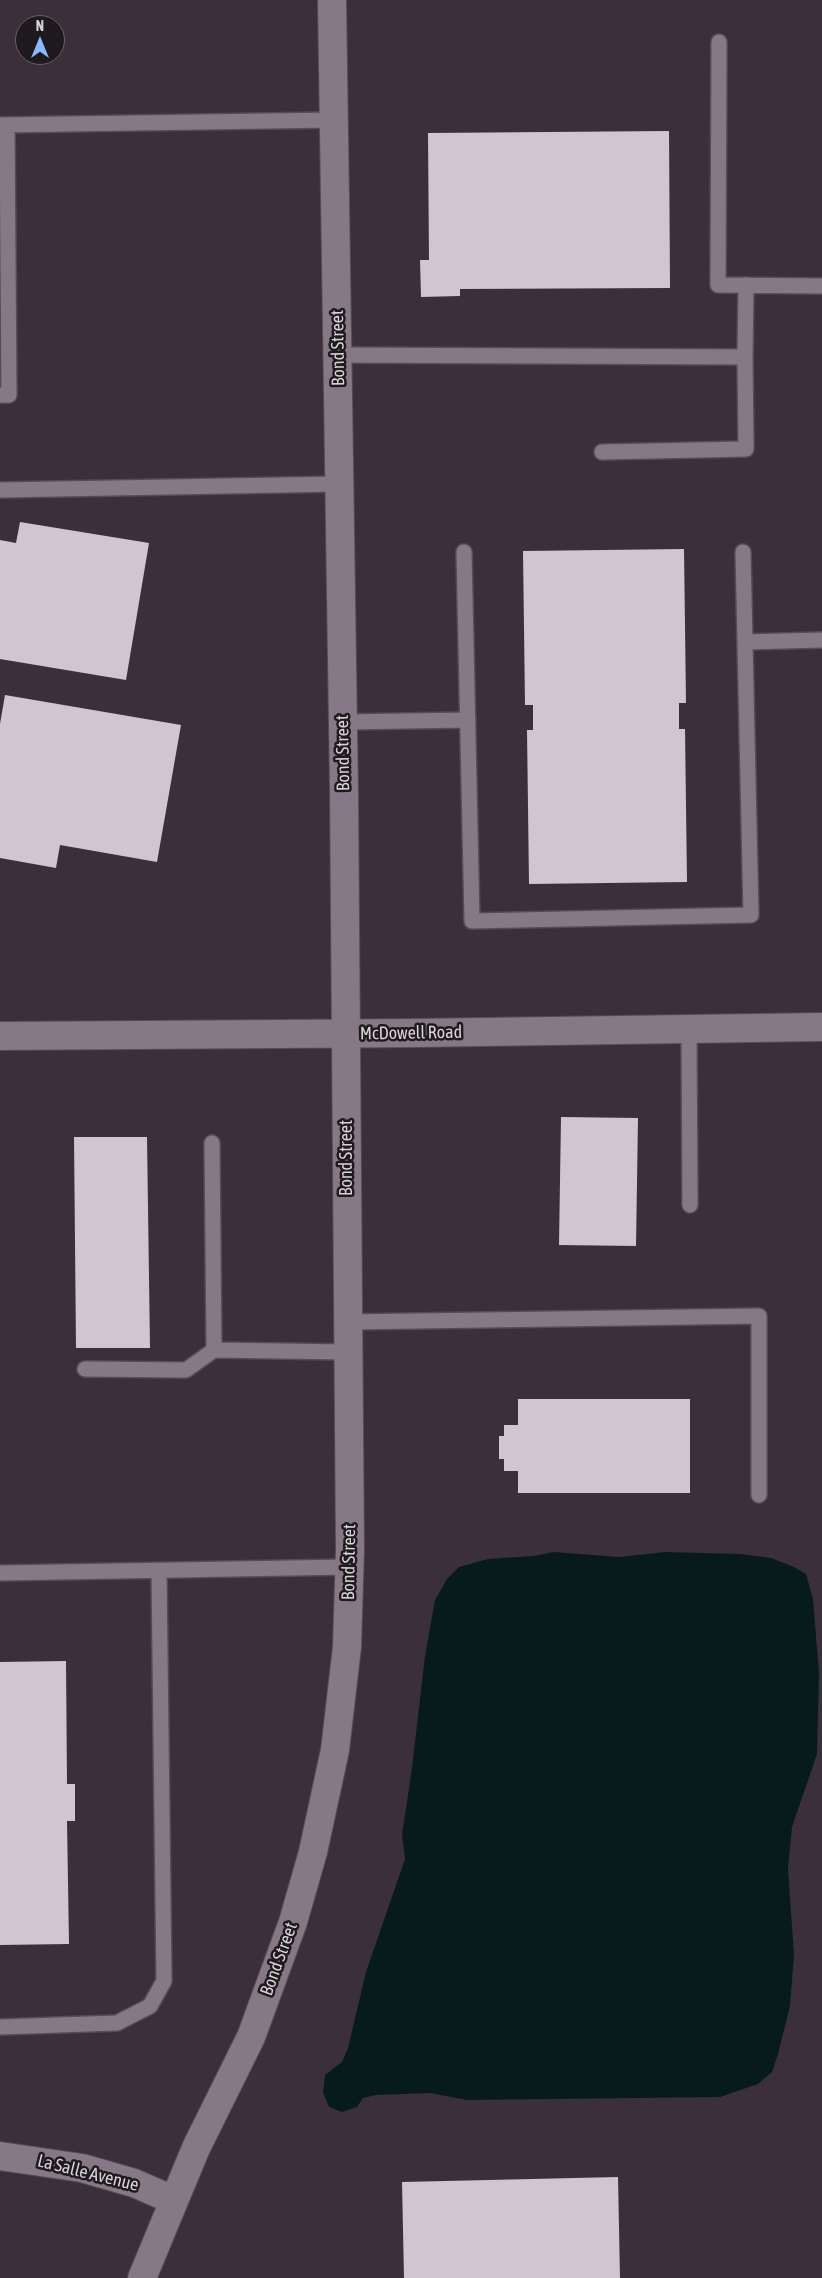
<!DOCTYPE html>
<style>
body{margin:0}
#map{position:relative;width:822px;height:2278px;overflow:hidden;background:#3b303a;font-family:"Asap Condensed",sans-serif}
canvas{display:block}
.north{position:absolute;left:15px;top:15px;width:50px;height:50px;box-sizing:border-box;background:#1f1a1e;border:1px solid #696368;border-radius:50%;rotate:0deg;font-size:14px;font-weight:700;line-height:20px;text-align:center;color:#d8d1d8}
.north::after{content:'';display:block;margin:auto;width:18px;height:22px;background:#8cb9fc;clip-path:polygon(50% 0,100% 100%,50% 72%,0 100%)}
</style>
<div id="map">
<canvas width="822" height="2278"></canvas>
<div class="north">N</div>
</div>
<script>
const ctx = document.querySelector('canvas').getContext('2d');
ctx.lineJoin = 'round';
function fillPath(path, color) {
  ctx.fillStyle = color;
  ctx.fill(path, 'evenodd');
}
function poly(rows) {
  const path = new Path2D();
  for (const r of rows) {
    path.moveTo(r[0], r[1]);
    for (let i = 2; i < r.length; i += 2) path.lineTo(r[i], r[i + 1]);
  }
  return path;
}
function stroke(path, color, width, dash) {
  ctx.strokeStyle = color;
  ctx.lineWidth = width;
  ctx.lineCap = dash ? 'butt' : 'round';
  ctx.setLineDash(dash || []);
  ctx.stroke(path);
}
function write(font, color, halo, rows, align = 'center') {
  ctx.font = font + ' "Asap Condensed",sans-serif';
  ctx.lineWidth = 5;
  ctx.setLineDash([]);
  ctx.textBaseline = 'middle';
  ctx.strokeStyle = halo;
  ctx.fillStyle = color;
  for (const [text, x, y, turn = 0] of rows) {
    ctx.save();
    ctx.translate(x, y);
    ctx.rotate((+turn || 0) * Math.PI / 180);
    ctx.textAlign = isNaN(turn) ? turn : align;
    if (halo) ctx.strokeText(text, 0, 0);
    ctx.fillText(text, 0, 0);
    ctx.restore();
  }
}
const water = poly([
 [554,1552,619,1557,665,1552,740,1554,771,1558,794,1567,806,1574,813,1599,819,1673,817,1754,792,1827,788,1869,794,1955,790,2006,778,2054,772,2072,758,2084,720,2097,467,2100,430,2093,376,2095,363,2098,357,2107,342,2112,329,2107,323,2092,325,2075,342,2062,348,2048,366,1972,405,1859,402,1835,412,1768,425,1656,435,1600,447,1579,459,1567,488,1559,534,1556]
]);
const building = poly([
 [669,131,670,288,460,289,460,296,421,297,420,260,429,260,428,133],
 [20,522,149,543,126,680,0,659,0,540,16,543],
 [684,549,686,703,679,703,679,729,685,729,687,882,529,884,527,730,533,730,533,705,525,705,523,551],
 [5,695,181,725,157,862,60,845,56,868,0,858,0,724],
 [561,1117,638,1118,636,1246,559,1245],
 [74,1137,147,1137,150,1348,76,1348],
 [518,1399,690,1399,690,1493,518,1493,518,1471,504,1471,504,1459,499,1459,499,1436,504,1436,504,1425,518,1425],
 [66,1661,67,1784,75,1784,75,1821,67,1821,69,1944,0,1945,0,1662],
 [618,2177,620,2278,404,2278,402,2182]
]);
const lane = poly([
 [719,42,718,285,822,286],
 [0,125,334,120],
 [338,355,745,357,746,449,602,452],
 [745,357,746,285],
 [0,395,9,395,7,125],
 [0,490,339,484],
 [464,552,472,921,751,915,743,552],
 [745,642,822,640],
 [343,722,468,720],
 [689,1029,690,1205],
 [212,1143,214,1350,347,1352],
 [347,1322,759,1316,759,1495],
 [85,1369,186,1370,214,1350],
 [0,1573,349,1567],
 [0,2027,117,2023,150,2006,164,1981,159,1571]
]);
const street = poly([
 [0,1036,415,1033,822,1027],
 [0,2156,82,2168,134,2183,173,2200],
 [142,2278,196,2148,251,2037,293,1922,313,1852,335,1750,347,1647,350,1549,344,791,332,0]
]);
const streetNames = [
 ["Bond Street",338,348,-91],
 ["Bond Street",343,753,-91],
 ["McDowell Road",411,1033,-1],
 ["Bond Street",346,1158,-90],
 ["Bond Street",349,1562,-89],
 ["Bond Street",279,1959,-70],
 ["La Salle Avenue",88,2173,14]
];
fillPath(water, '#081b1b');
fillPath(building, '#d3c4d1');
stroke(lane, '#554c54', 18);
stroke(street, '#554c54', 30);
stroke(lane, '#867985', 15);
stroke(street, '#867985', 28);
write('18px', '#d8d1d8', '#1f1a1e', streetNames);
</script>
